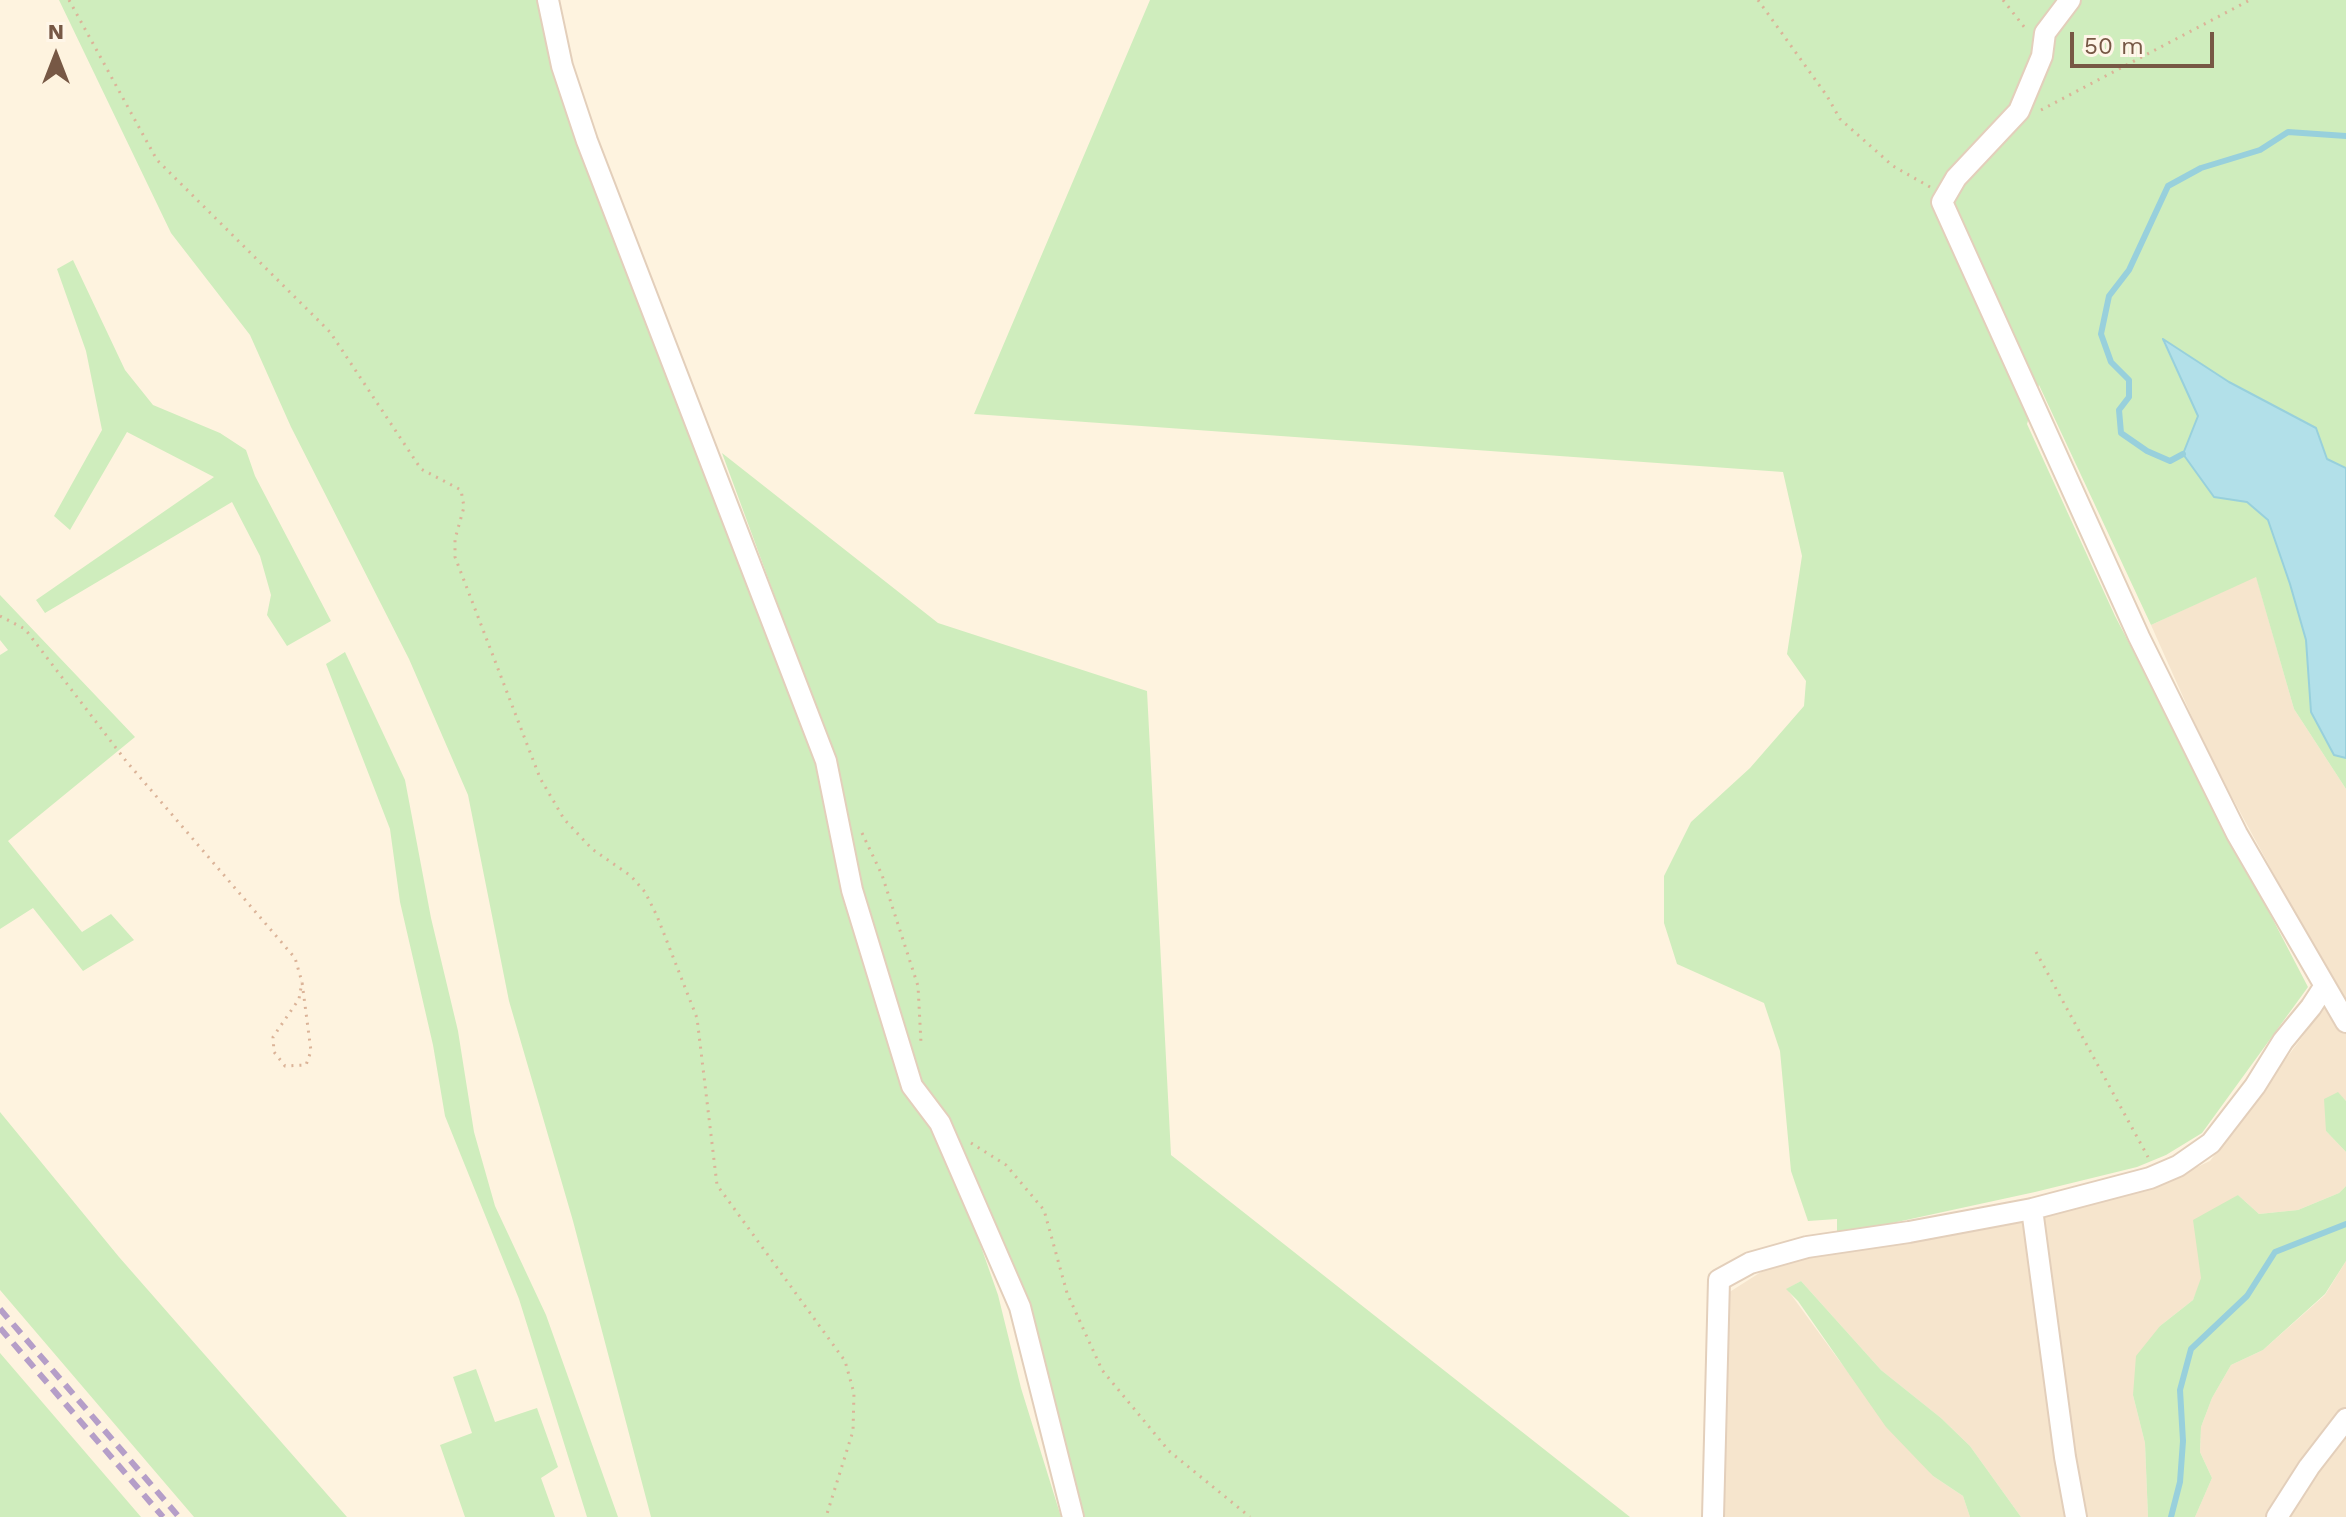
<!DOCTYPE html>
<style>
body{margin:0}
#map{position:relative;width:2346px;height:1517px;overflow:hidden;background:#fef3df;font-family:"Work Sans",sans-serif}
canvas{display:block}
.north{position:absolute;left:16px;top:16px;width:80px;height:80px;-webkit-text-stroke:6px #fff6e8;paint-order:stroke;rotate:0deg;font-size:22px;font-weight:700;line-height:32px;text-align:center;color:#775845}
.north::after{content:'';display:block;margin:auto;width:28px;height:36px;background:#775845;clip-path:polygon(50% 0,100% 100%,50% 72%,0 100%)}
.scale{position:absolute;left:2070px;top:32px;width:144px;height:36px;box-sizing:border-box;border:4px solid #775845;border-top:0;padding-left:10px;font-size:24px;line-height:28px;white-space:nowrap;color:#775845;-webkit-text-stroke:6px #fff6e8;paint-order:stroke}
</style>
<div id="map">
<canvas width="2346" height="1517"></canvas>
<div class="north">N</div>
<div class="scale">50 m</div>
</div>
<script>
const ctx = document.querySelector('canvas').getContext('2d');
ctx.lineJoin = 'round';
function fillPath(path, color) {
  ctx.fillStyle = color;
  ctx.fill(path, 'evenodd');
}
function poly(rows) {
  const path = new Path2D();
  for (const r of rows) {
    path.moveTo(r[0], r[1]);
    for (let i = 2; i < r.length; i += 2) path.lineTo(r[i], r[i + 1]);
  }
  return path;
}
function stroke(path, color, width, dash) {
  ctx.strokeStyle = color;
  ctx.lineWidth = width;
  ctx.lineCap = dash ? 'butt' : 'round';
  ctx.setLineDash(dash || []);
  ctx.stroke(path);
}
const residential = poly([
 [2256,576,2294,709,2346,789,2346,1101,2338,1093,2326,1131,2346,1152,2346,1186,2339,1193,2298,1210,2259,1214,2238,1195,2193,1300,2160,1326,2133,1395,2145,1443,2148,1517,2021,1517,1970,1446,1941,1418,1881,1370,1801,1281,1787,1289,1838,1359,1933,1476,1963,1496,1970,1517,1722,1517,1728,1293,1772,1265,2146,1191,2210,1161,2337,990,2209,755,2151,625],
 [2346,1261,2346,1517,2195,1517,2212,1478,2200,1452,2201,1427,2212,1398,2231,1365,2263,1350,2325,1295]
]);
const green = poly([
 [59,0,539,0,819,763,928,1119,960,1187,998,1295,1021,1388,1061,1517,651,1517,573,1221,509,1001,468,795,409,659,291,427,250,335,171,233],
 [1150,0,2346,0,2346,468,2327,459,2316,428,2229,382,2163,341,2198,416,2214,497,2247,502,2268,520,2290,584,2306,640,2311,712,2334,755,2346,758,2346,789,2294,709,2256,577,2151,625,2039,385,2027,424,2115,616,2308,987,2202,1133,2166,1155,2137,1167,2035,1192,1837,1235,1837,1219,1808,1221,1791,1171,1780,1051,1764,1003,1677,964,1664,923,1664,876,1691,822,1750,768,1804,706,1806,681,1787,654,1802,556,1783,472,974,414],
 [73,260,125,370,153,405,220,433,246,450,255,476,331,621,287,646,267,615,271,595,260,556,232,502,45,613,36,600,214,477,127,432,70,530,54,516,102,430,86,351,57,269],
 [722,453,938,623,1147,691,1171,1155,1630,1517,1085,1517,1023,1295,960,1146,917,1074,856,878,831,749],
 [0,595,135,737,8,841,82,932,111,914,134,940,83,971,33,908,0,929,0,655,8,650,0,640],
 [345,652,405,780,431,918,458,1031,474,1132,495,1206,546,1315,618,1517,587,1517,519,1299,445,1116,433,1045,400,902,390,829,326,664],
 [2338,1092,2346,1101,2346,1152,2326,1131,2324,1099],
 [0,1112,119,1257,347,1517,194,1517,0,1290],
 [2346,1186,2346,1261,2325,1294,2263,1350,2231,1365,2212,1398,2201,1427,2200,1452,2212,1478,2195,1517,2148,1517,2145,1443,2133,1395,2136,1356,2160,1326,2193,1300,2201,1278,2193,1220,2238,1195,2259,1214,2298,1210,2339,1193],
 [1801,1281,1881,1370,1941,1418,1970,1446,2021,1517,1970,1517,1963,1496,1933,1476,1886,1427,1798,1301,1786,1289],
 [0,1353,141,1517,0,1517],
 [476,1369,495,1422,537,1408,558,1467,541,1478,555,1517,465,1517,440,1445,472,1433,453,1377]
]);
const water = poly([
 [2163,339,2229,382,2316,428,2327,459,2346,468,2346,758,2334,755,2311,712,2306,640,2290,584,2268,520,2247,502,2214,497,2183,454,2198,416,2163,339]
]);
const stream = poly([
 [2183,454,2170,461,2147,451,2121,433,2119,410,2129,397,2129,380,2111,362,2101,334,2109,296,2129,270,2168,186,2201,168,2260,150,2288,132,2346,136],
 [2171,1517,2180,1482,2183,1441,2180,1390,2191,1349,2247,1296,2275,1252,2346,1224]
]);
const path = poly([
 [69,0,157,160,330,332,421,469,461,490,464,507,455,539,455,557,540,778,564,819,592,849,631,876,645,892,657,916,697,1018,717,1185,845,1361,854,1393,853,1431,826,1517],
 [1758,0,1827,96,1840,119,1893,166,1930,187],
 [2003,0,2025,28],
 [2041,110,2250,0],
 [0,616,25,629,126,761,295,958,302,982,311,1051,306,1065,285,1066,274,1052,273,1037,299,999,302,982],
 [862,833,882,875,918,986,921,1043],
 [2036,952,2148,1157],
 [971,1143,1006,1165,1044,1210,1067,1293,1102,1370,1169,1451,1250,1517]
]);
const minor = poly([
 [548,0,562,66,587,141,826,761,852,890,912,1086,940,1123,1020,1307,1073,1517],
 [2070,0,2045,33,2042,56,2019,111,1956,178,1942,202,2139,637,2237,834,2346,1022],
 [2032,1209,2065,1457,2076,1517],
 [1713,1517,1719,1280,1750,1263,1807,1247,1909,1232,2032,1209,2150,1178,2178,1166,2211,1143,2255,1086,2283,1041,2311,1007,2324,987],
 [2277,1517,2309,1467,2346,1419]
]);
const rail = poly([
 [0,1309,179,1517],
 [0,1328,163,1517]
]);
fillPath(residential, '#f6e5cd');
fillPath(green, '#cfedbd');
fillPath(water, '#b2e0e9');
stroke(water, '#98d0dc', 2);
stroke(stream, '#98d0dc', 6);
stroke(minor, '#e3cfbb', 24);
stroke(path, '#dbb398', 3, [2, 6]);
stroke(minor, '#fff', 20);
stroke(rail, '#b59ec8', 6, [12, 8]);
</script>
